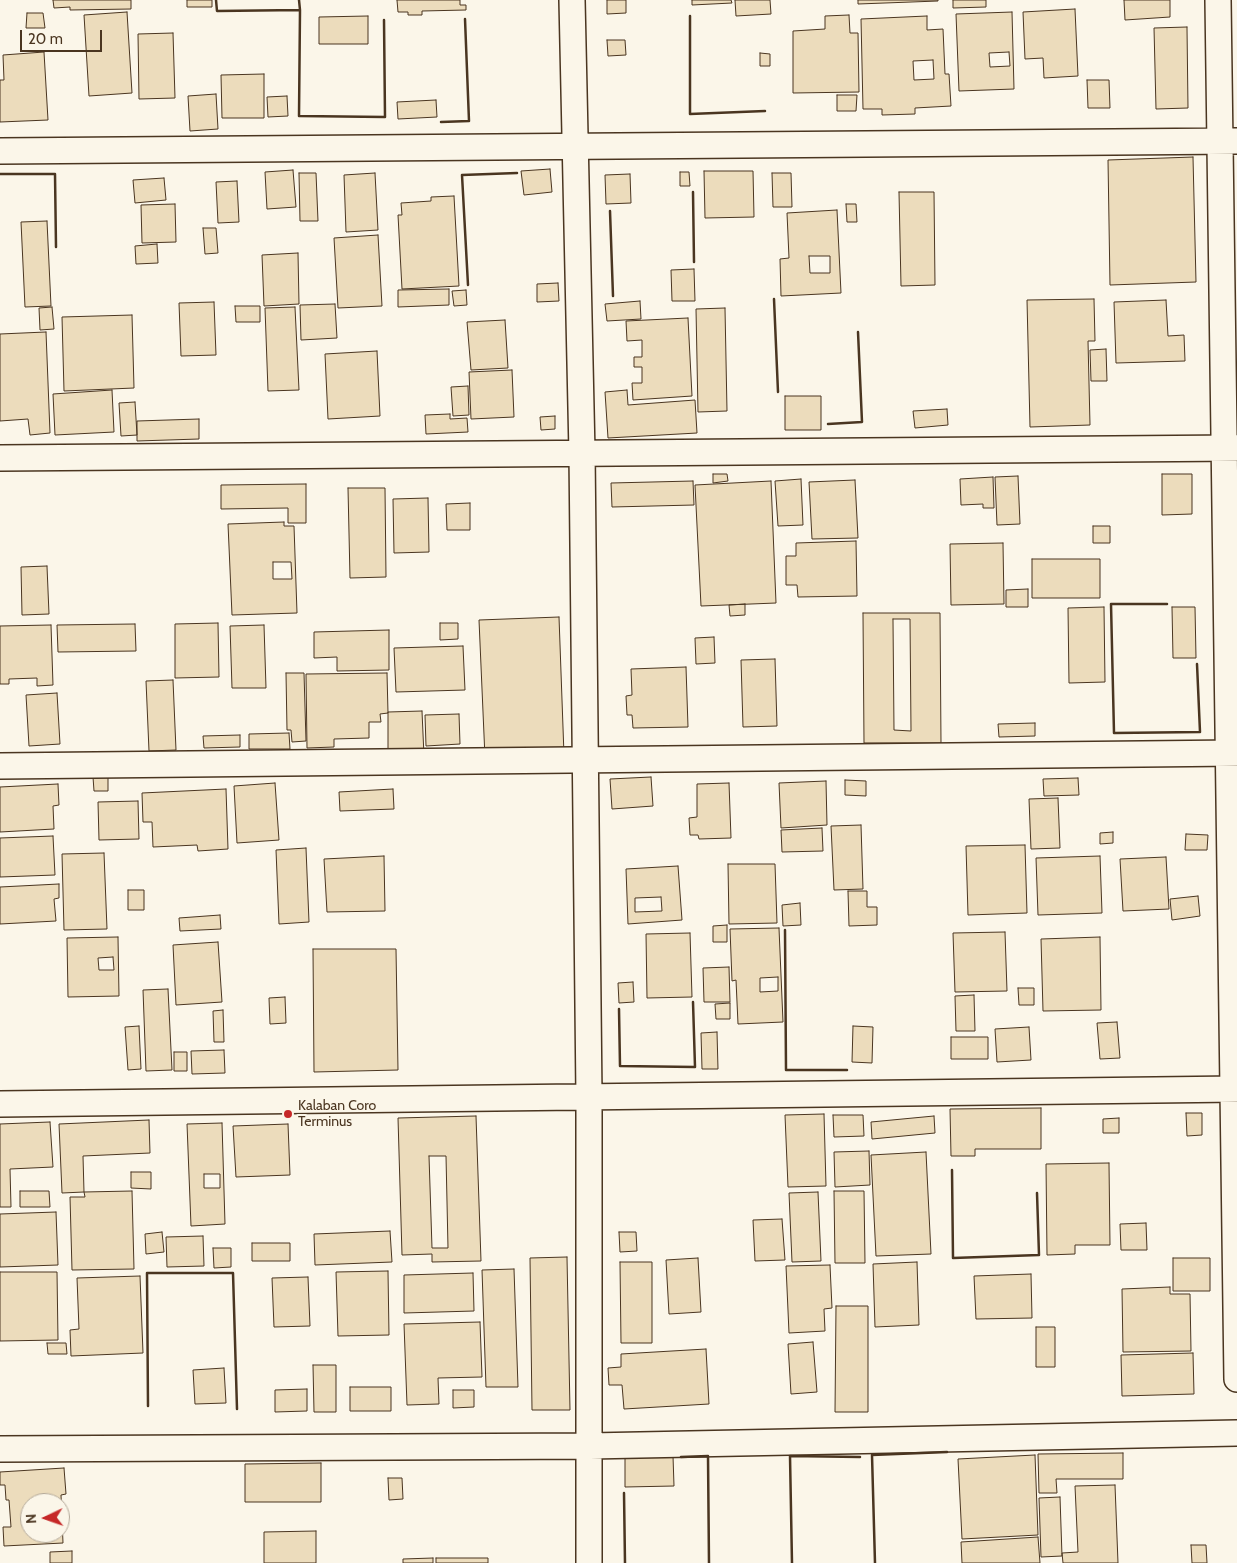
<!DOCTYPE html>
<style>
body{margin:0}
#map{position:relative;width:1237px;height:1563px;overflow:hidden;background:#fbf6e9;font-family:Cabin,sans-serif}
canvas{display:block}
.north{position:absolute;left:20px;top:1493px;width:50px;height:50px;box-sizing:border-box;background:#fbf6e9;border:1px solid #b4a999;border-radius:50%;rotate:267deg;font-size:14px;font-weight:700;line-height:20px;text-align:center;color:#4a3520}
.north::after{content:'';display:block;margin:auto;width:18px;height:22px;background:#c62828;clip-path:polygon(50% 0,100% 100%,50% 72%,0 100%)}
.scale{position:absolute;left:20px;top:30px;width:82px;height:22px;box-sizing:border-box;border:2px solid #4a3520;border-top:0;padding-left:6px;font-size:15px;line-height:18px;white-space:nowrap;color:#4a3520;-webkit-text-stroke:4px #fbf6e9;paint-order:stroke}
</style>
<div id="map">
<canvas width="1237" height="1563"></canvas>
<div class="north">N</div>
<div class="scale">20 m</div>
</div>
<script>
const ctx = document.querySelector('canvas').getContext('2d');
ctx.lineJoin = 'round';
function fillPath(path, color) {
  ctx.fillStyle = color;
  ctx.fill(path, 'evenodd');
}
function poly(rows) {
  const path = new Path2D();
  for (const r of rows) {
    path.moveTo(r[0], r[1]);
    for (let i = 2; i < r.length; i += 2) path.lineTo(r[i], r[i + 1]);
  }
  return path;
}
function stroke(path, color, width, dash) {
  ctx.strokeStyle = color;
  ctx.lineWidth = width;
  ctx.lineCap = dash ? 'butt' : 'round';
  ctx.setLineDash(dash || []);
  ctx.stroke(path);
}
function write(font, color, halo, rows, align = 'center') {
  ctx.font = font + ' Cabin,sans-serif';
  ctx.lineWidth = 4;
  ctx.setLineDash([]);
  ctx.textBaseline = 'middle';
  ctx.strokeStyle = halo;
  ctx.fillStyle = color;
  for (const [text, x, y, turn = 0] of rows) {
    ctx.save();
    ctx.translate(x, y);
    ctx.rotate((+turn || 0) * Math.PI / 180);
    ctx.textAlign = isNaN(turn) ? turn : align;
    if (halo) ctx.strokeText(text, 0, 0);
    ctx.fillText(text, 0, 0);
    ctx.restore();
  }
}
const building = poly([
 [53,0,131,0,131,9,70,10,70,7,54,8,53,0],
 [187,0,212,0,212,7,187,7,187,0],
 [397,0,460,0,460,5,466,5,466,10,422,11,422,15,408,15,408,12,398,12,397,0],
 [607,0,626,0,626,13,607,14,607,0],
 [692,0,731,0,732,3,692,5,692,0],
 [735,0,770,0,771,14,736,16,735,0],
 [858,0,938,0,938,1,858,4,858,0],
 [953,0,986,0,986,7,953,8,953,0],
 [1124,0,1170,0,1170,17,1125,20,1124,0],
 [1075,9,1078,76,1044,78,1043,58,1025,59,1023,12,1075,9],
 [127,12,132,93,89,96,84,15,127,12],
 [1012,12,1014,89,959,91,956,14,1012,12],
 [1009,52,1010,66,990,67,989,53,1009,52],
 [27,13,43,13,45,28,26,28,27,13],
 [849,15,850,33,858,33,859,92,793,93,793,31,825,29,825,16,849,15],
 [368,16,368,44,319,44,319,17,368,16],
 [927,16,927,30,943,29,945,74,949,74,951,106,915,108,915,114,882,115,882,109,863,109,861,19,927,16],
 [933,60,934,79,914,80,913,61,933,60],
 [1187,27,1188,108,1156,109,1154,28,1187,27],
 [173,33,175,98,139,99,138,34,173,33],
 [607,40,625,40,626,55,608,56,607,40],
 [44,52,48,120,0,122,0,80,4,80,3,55,44,52],
 [760,53,770,54,770,66,760,66,760,53],
 [264,74,264,118,222,118,221,75,264,74],
 [1087,80,1109,80,1110,108,1088,108,1087,80],
 [216,94,218,129,190,131,188,96,216,94],
 [837,95,857,95,856,111,837,111,837,95],
 [287,96,288,116,268,117,267,97,287,96],
 [436,100,437,117,398,119,397,102,436,100],
 [1193,157,1196,282,1110,285,1108,160,1193,157],
 [550,169,552,192,524,195,521,171,550,169],
 [293,170,296,207,267,209,265,172,293,170],
 [704,171,753,171,754,217,705,218,704,171],
 [680,172,689,172,690,186,680,186,680,172],
 [299,173,316,173,318,221,300,221,299,173],
 [375,173,378,230,346,232,344,175,375,173],
 [772,173,791,173,792,207,773,207,772,173],
 [630,174,631,203,606,204,605,175,630,174],
 [164,178,166,200,135,203,133,180,164,178],
 [237,181,239,222,218,223,216,182,237,181],
 [899,192,934,192,935,285,901,286,899,192],
 [454,196,459,286,402,289,398,215,402,215,401,203,431,201,431,197,454,196],
 [175,204,176,242,142,243,141,205,175,204],
 [846,204,856,204,857,222,847,222,846,204],
 [837,210,841,293,781,296,780,259,789,258,787,213,837,210],
 [809,256,830,256,830,273,810,273,809,256],
 [47,221,51,306,25,307,21,222,47,221],
 [203,228,216,228,218,253,205,254,203,228],
 [378,235,382,306,338,308,334,238,378,235],
 [157,244,158,263,136,264,135,246,157,244],
 [298,253,299,304,264,306,262,255,298,253],
 [694,269,695,301,672,301,671,270,694,269],
 [558,283,559,301,537,302,537,284,558,283],
 [449,289,449,305,398,307,398,290,449,289],
 [466,290,467,305,454,306,452,291,466,290],
 [1094,299,1095,341,1088,341,1090,425,1030,427,1027,300,1094,299],
 [1166,300,1168,336,1184,335,1185,361,1116,363,1114,302,1166,300],
 [640,301,641,319,607,321,605,304,640,301],
 [214,302,216,355,181,356,179,303,214,302],
 [335,304,337,338,301,340,300,305,335,304],
 [235,306,260,306,260,322,236,322,235,306],
 [52,307,54,329,40,330,39,308,52,307],
 [295,307,299,390,268,391,265,308,295,307],
 [725,308,727,411,698,412,696,309,725,308],
 [132,315,134,388,64,391,62,317,132,315],
 [688,318,692,396,633,400,632,383,642,383,642,367,634,367,634,357,642,357,642,340,627,341,626,321,688,318],
 [505,320,508,368,471,370,467,322,505,320],
 [46,332,50,433,30,435,28,419,0,421,0,334,46,332],
 [1106,349,1107,381,1091,381,1090,350,1106,349],
 [377,351,380,416,328,419,325,354,377,351],
 [512,370,514,417,471,419,469,372,512,370],
 [468,386,469,415,453,416,451,387,468,386],
 [112,390,114,432,55,435,53,394,112,390],
 [627,390,628,405,695,400,697,433,608,438,605,392,627,390],
 [785,396,821,396,821,430,785,430,785,396],
 [135,402,137,435,121,436,119,403,135,402],
 [947,409,948,425,915,428,913,411,947,409],
 [450,414,450,419,467,418,468,432,426,434,425,415,450,414],
 [555,416,555,429,541,430,540,417,555,416],
 [199,419,199,439,137,441,137,421,199,419],
 [713,474,727,474,728,481,713,483,713,474],
 [1162,474,1192,474,1192,514,1162,515,1162,474],
 [1018,476,1020,524,997,525,995,477,1018,476],
 [993,477,994,508,983,508,983,504,961,505,960,479,993,477],
 [801,479,803,525,778,526,775,481,801,479],
 [855,480,858,538,812,539,809,482,855,480],
 [693,481,694,505,612,507,611,483,693,481],
 [771,481,776,603,701,606,695,485,771,481],
 [306,484,306,523,288,523,288,508,221,509,221,485,306,484],
 [348,488,385,488,386,577,350,578,348,488],
 [428,498,429,552,394,553,393,499,428,498],
 [470,503,470,530,447,530,446,504,470,503],
 [284,522,284,526,294,526,297,613,232,615,228,524,284,522],
 [273,562,291,562,292,579,273,579,273,562],
 [1093,526,1110,526,1110,543,1093,543,1093,526],
 [856,541,857,596,798,597,797,585,786,585,786,556,796,556,796,543,856,541],
 [1003,543,1004,604,951,605,950,544,1003,543],
 [1032,559,1100,559,1100,598,1032,598,1032,559],
 [47,566,49,614,22,615,21,567,47,566],
 [1028,589,1028,607,1006,607,1006,590,1028,589],
 [745,604,745,615,730,616,729,605,745,604],
 [1104,607,1105,682,1069,683,1068,608,1104,607],
 [1172,607,1195,607,1196,658,1173,658,1172,607],
 [863,613,940,613,941,743,864,743,863,613],
 [893,619,910,619,911,731,894,730,893,619],
 [559,617,564,755,485,758,479,620,559,617],
 [218,623,219,677,175,678,175,624,218,623],
 [440,623,458,623,458,639,440,640,440,623],
 [135,624,136,651,58,652,57,625,135,624],
 [51,625,53,685,37,686,37,678,9,679,9,684,0,684,0,626,51,625],
 [264,625,266,688,232,688,230,626,264,625],
 [389,630,389,670,337,671,337,657,314,658,314,632,389,630],
 [714,637,715,663,696,664,695,638,714,637],
 [463,646,465,690,396,692,394,648,463,646],
 [775,659,777,726,743,727,741,660,775,659],
 [686,667,688,727,633,728,632,715,627,715,626,696,632,695,631,669,686,667],
 [286,673,304,673,306,741,292,742,291,730,287,730,286,673],
 [387,673,388,713,380,714,381,722,369,722,369,738,334,739,334,747,307,748,306,674,387,673],
 [173,680,176,750,149,751,146,681,173,680],
 [57,693,60,744,29,746,26,695,57,693],
 [422,711,424,756,388,758,388,712,422,711],
 [459,714,460,744,426,746,425,715,459,714],
 [1035,723,1035,736,999,737,998,724,1035,723],
 [289,733,290,749,249,749,249,734,289,733],
 [240,735,240,747,204,748,203,736,240,735],
 [93,777,108,777,108,791,94,791,93,777],
 [651,777,653,806,612,809,610,779,651,777],
 [1078,778,1079,795,1044,796,1043,779,1078,778],
 [845,780,866,781,866,796,845,795,845,780],
 [826,781,827,825,781,828,779,783,826,781],
 [275,783,279,840,237,843,234,786,275,783],
 [729,783,731,838,699,839,698,835,690,835,689,818,697,817,697,784,729,783],
 [58,784,59,805,53,806,54,829,0,832,0,787,58,784],
 [226,789,228,849,198,851,197,845,153,847,152,822,143,822,142,793,226,789],
 [393,789,394,809,340,811,339,792,393,789],
 [1058,798,1060,848,1031,849,1029,799,1058,798],
 [138,801,139,839,99,840,98,802,138,801],
 [861,825,863,889,834,890,831,826,861,825],
 [822,828,823,851,782,852,781,830,822,828],
 [1113,832,1113,843,1100,844,1100,833,1113,832],
 [1186,834,1208,835,1207,850,1185,850,1186,834],
 [53,836,55,875,0,877,0,838,53,836],
 [1025,845,1027,913,968,915,966,846,1025,845],
 [306,848,309,922,279,924,276,850,306,848],
 [104,853,107,929,64,930,62,854,104,853],
 [384,856,385,911,327,912,324,859,384,856],
 [1100,856,1102,913,1038,915,1036,858,1100,856],
 [1166,857,1169,909,1123,911,1120,859,1166,857],
 [728,864,775,864,777,923,729,924,728,864],
 [678,866,682,920,628,924,626,869,678,866],
 [661,897,662,911,635,912,635,898,661,897],
 [59,884,59,898,54,899,56,921,0,924,0,887,59,884],
 [128,890,144,890,144,910,128,910,128,890],
 [848,891,867,891,867,907,877,907,877,925,849,926,848,891],
 [1198,896,1200,916,1172,920,1170,899,1198,896],
 [800,903,801,925,783,926,782,905,800,903],
 [220,915,221,929,180,931,179,918,220,915],
 [727,925,727,942,713,942,713,926,727,925],
 [779,928,783,1022,738,1024,736,980,732,981,730,929,779,928],
 [778,977,778,991,760,992,760,978,778,977],
 [1005,932,1007,991,955,992,953,933,1005,932],
 [690,933,692,997,647,998,646,934,690,933],
 [118,937,119,996,68,997,67,938,118,937],
 [113,957,114,970,99,970,98,958,113,957],
 [1100,937,1101,1010,1043,1011,1041,939,1100,937],
 [218,942,222,1002,176,1005,173,945,218,942],
 [313,949,396,949,398,1070,314,1072,313,949],
 [729,967,730,1002,704,1002,703,968,729,967],
 [633,982,634,1002,619,1003,618,983,633,982],
 [1018,988,1034,988,1034,1005,1019,1005,1018,988],
 [168,989,172,1070,146,1071,143,990,168,989],
 [974,995,975,1031,956,1031,955,996,974,995],
 [285,997,286,1023,270,1024,269,998,285,997],
 [730,1003,730,1019,716,1019,715,1004,730,1003],
 [223,1010,224,1042,214,1042,213,1011,223,1010],
 [1117,1022,1120,1058,1100,1059,1097,1023,1117,1022],
 [139,1026,141,1069,128,1070,125,1027,139,1026],
 [853,1026,873,1027,872,1063,852,1062,853,1026],
 [1029,1027,1031,1060,997,1062,995,1029,1029,1027],
 [717,1032,718,1069,702,1069,701,1033,717,1032],
 [951,1037,988,1037,988,1059,951,1059,951,1037],
 [224,1050,225,1073,192,1074,191,1051,224,1050],
 [174,1052,187,1052,187,1071,174,1071,174,1052],
 [1041,1108,1041,1149,975,1149,975,1156,951,1156,950,1109,1041,1108],
 [1186,1113,1202,1113,1202,1135,1187,1136,1186,1113],
 [824,1114,826,1186,788,1187,785,1115,824,1114],
 [833,1115,863,1115,864,1136,834,1137,833,1115],
 [476,1116,481,1261,432,1262,432,1254,402,1255,398,1118,476,1116],
 [429,1156,446,1156,448,1248,432,1248,429,1156],
 [934,1116,935,1133,872,1139,871,1122,934,1116],
 [1119,1118,1119,1133,1103,1133,1103,1119,1119,1118],
 [149,1120,150,1153,83,1156,84,1192,62,1193,59,1124,149,1120],
 [50,1122,53,1167,10,1169,11,1207,0,1207,0,1124,50,1122],
 [222,1123,225,1224,191,1226,187,1124,222,1123],
 [204,1174,220,1174,220,1188,204,1188,204,1174],
 [288,1124,290,1175,236,1177,233,1126,288,1124],
 [869,1151,870,1185,835,1187,834,1152,869,1151],
 [926,1152,931,1254,876,1256,871,1155,926,1152],
 [1109,1163,1110,1245,1075,1245,1075,1254,1047,1255,1046,1164,1109,1163],
 [131,1172,151,1172,151,1189,131,1188,131,1172],
 [20,1191,49,1191,50,1207,20,1207,20,1191],
 [132,1191,134,1269,72,1270,70,1197,85,1197,84,1192,132,1191],
 [834,1191,864,1191,865,1263,835,1263,834,1191],
 [818,1192,821,1261,792,1262,789,1193,818,1192],
 [56,1212,58,1265,0,1267,0,1214,56,1212],
 [782,1219,785,1260,755,1261,753,1220,782,1219],
 [1146,1223,1147,1250,1121,1250,1120,1224,1146,1223],
 [390,1231,392,1262,315,1265,314,1234,390,1231],
 [162,1232,164,1252,146,1254,145,1234,162,1232],
 [619,1232,636,1232,637,1251,620,1252,619,1232],
 [203,1236,204,1266,167,1267,166,1237,203,1236],
 [252,1243,290,1243,290,1261,252,1261,252,1243],
 [213,1248,231,1248,231,1267,214,1268,213,1248],
 [567,1257,570,1410,532,1410,530,1258,567,1257],
 [698,1258,701,1312,669,1314,666,1260,698,1258],
 [1173,1258,1210,1258,1210,1291,1173,1291,1173,1258],
 [620,1262,652,1262,652,1343,621,1343,620,1262],
 [917,1262,919,1325,875,1327,873,1264,917,1262],
 [830,1265,832,1308,824,1309,825,1331,789,1333,786,1266,830,1265],
 [514,1269,518,1387,486,1387,482,1270,514,1269],
 [388,1271,389,1335,338,1336,336,1272,388,1271],
 [0,1272,57,1272,58,1340,0,1341,0,1272],
 [473,1273,474,1311,404,1313,404,1275,473,1273],
 [1031,1274,1032,1318,976,1319,974,1276,1031,1274],
 [140,1276,143,1353,71,1356,70,1330,79,1329,77,1278,140,1276],
 [308,1277,310,1326,274,1327,272,1278,308,1277],
 [1170,1287,1170,1294,1190,1294,1191,1351,1123,1352,1122,1289,1170,1287],
 [836,1306,868,1306,868,1412,835,1412,836,1306],
 [480,1322,482,1377,438,1378,439,1404,407,1405,404,1324,480,1322],
 [1036,1327,1055,1327,1055,1367,1036,1367,1036,1327],
 [813,1342,817,1392,791,1394,788,1344,813,1342],
 [47,1343,66,1343,67,1354,48,1354,47,1343],
 [706,1349,709,1404,624,1409,622,1385,609,1385,608,1368,621,1367,621,1354,706,1349],
 [1193,1353,1194,1394,1122,1396,1121,1355,1193,1353],
 [313,1365,336,1365,336,1412,314,1412,313,1365],
 [224,1368,226,1403,195,1404,193,1370,224,1368],
 [350,1387,391,1387,391,1411,350,1411,350,1387],
 [307,1389,307,1411,275,1412,275,1390,307,1389],
 [453,1390,474,1390,474,1407,453,1408,453,1390],
 [1123,1453,1123,1479,1056,1479,1057,1493,1039,1493,1038,1454,1123,1453],
 [1035,1455,1038,1535,962,1539,958,1459,1035,1455],
 [673,1456,674,1486,625,1487,625,1457,673,1456],
 [321,1463,321,1502,245,1502,245,1464,321,1463],
 [64,1468,66,1494,61,1495,63,1543,4,1546,3,1527,11,1527,9,1500,6,1500,5,1485,0,1485,0,1472,64,1468],
 [30,1503,60,1503,60,1533,30,1533,30,1503],
 [388,1478,402,1478,403,1499,389,1500,388,1478],
 [1115,1485,1118,1563,1063,1563,1062,1553,1078,1552,1075,1486,1115,1485],
 [1060,1497,1062,1556,1041,1557,1039,1498,1060,1497],
 [316,1531,316,1563,264,1563,264,1532,316,1531],
 [1038,1537,1040,1563,962,1563,961,1542,1038,1537],
 [1191,1545,1206,1545,1207,1563,1192,1563,1191,1545],
 [72,1551,72,1563,50,1563,50,1552,72,1551],
 [433,1558,433,1563,403,1563,403,1559,433,1558],
 [436,1558,488,1558,488,1563,436,1563,436,1558]
]);
const minor = poly([
 [572,0,582,453,589,1097,589,1563],
 [1218,0,1237,1379],
 [0,151,1237,141],
 [0,458,1237,448],
 [0,766,1237,753],
 [0,1104,1237,1089],
 [0,1449,590,1446,1237,1433]
]);
const wall = poly([
 [216,0,217,11,300,10,299,0],
 [300,10,299,116,385,117,384,20],
 [690,16,690,114,765,111],
 [441,122,469,121,465,19],
 [0,174,55,174,56,247],
 [693,192,694,262],
 [610,211,613,296],
 [468,285,462,175,517,173],
 [774,299,778,392],
 [828,424,862,422,858,332],
 [1167,604,1111,604,1114,733,1200,732,1197,664],
 [785,930,786,1070,847,1070],
 [619,1009,620,1066,695,1067,693,1002],
 [952,1170,953,1258,1039,1255,1037,1193],
 [148,1406,147,1273,233,1273,237,1409],
 [681,1457,708,1456,709,1563],
 [624,1493,625,1563],
 [792,1563,790,1456,860,1457],
 [875,1563,872,1455,947,1452]
]);
const markers = [
 [288,1114,5,"#c62828"]
];
const poiNames = [
 ["Kalaban Coro",298,1106],
 ["Terminus",298,1122]
];
fillPath(building, '#ecdcbc');
stroke(building, '#4a3520', 1);
stroke(minor, '#4a3520', 28);
stroke(minor, '#fbf6e9', 25);
stroke(wall, '#4a3520', 2.5);
for (const [x, y, r, color] of markers) {
  const dot = new Path2D();
  dot.arc(x, y, r, 0, 2 * Math.PI);
  ctx.fillStyle = color;
  ctx.fill(dot);
  stroke(dot, '#fbf6e9', 2);
}
write('14px', '#4a3520', '#fbf6e9', poiNames, 'left');
</script>
